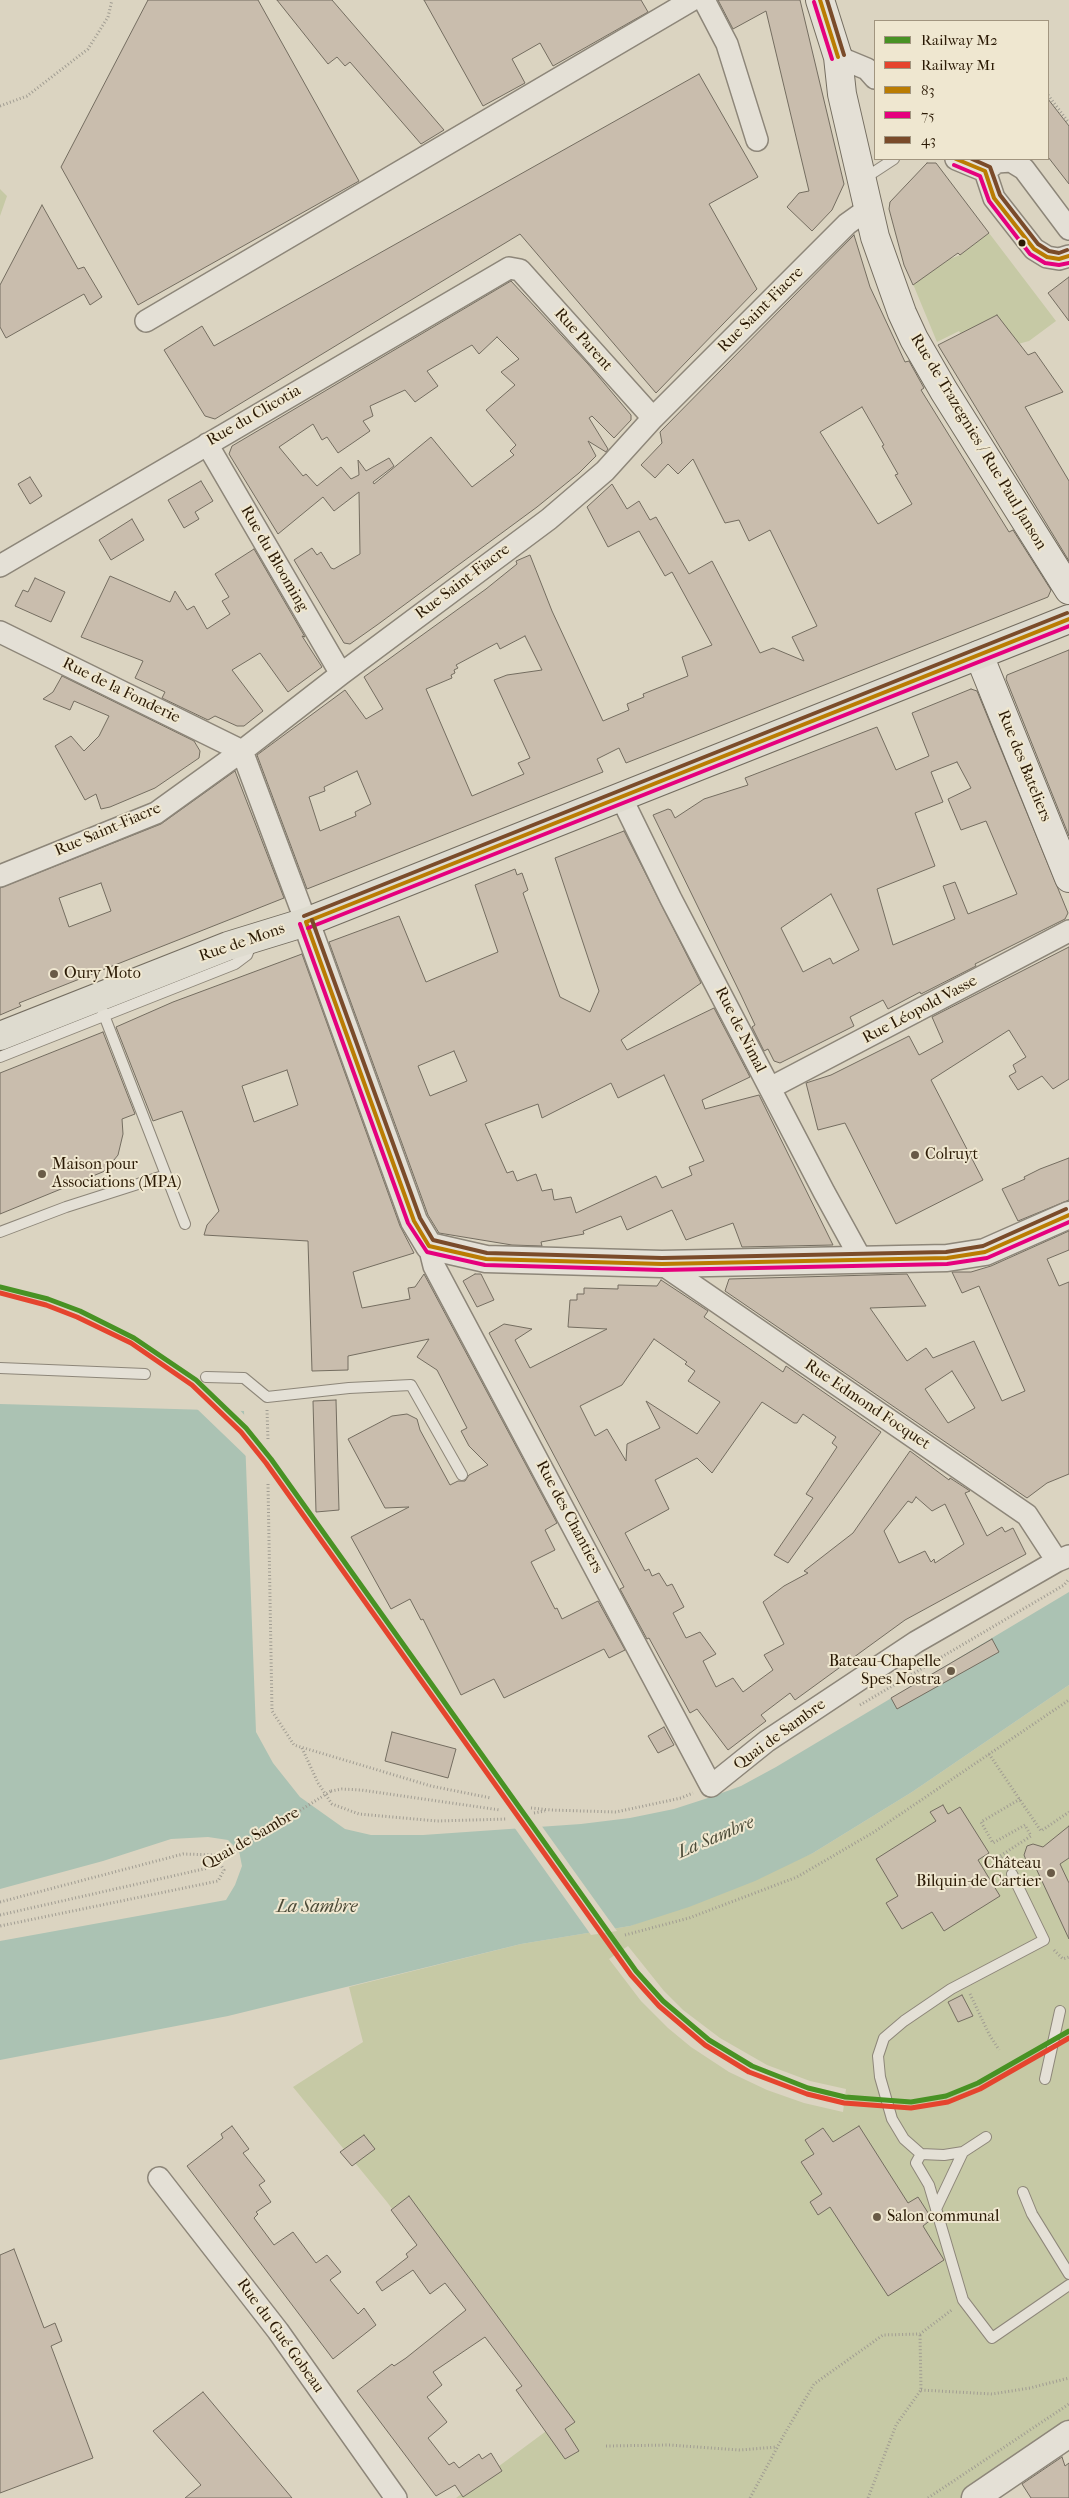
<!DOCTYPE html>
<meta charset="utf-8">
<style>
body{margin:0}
#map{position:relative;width:1069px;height:2498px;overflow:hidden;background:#dbd4c1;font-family:"IM FELL French Canon",serif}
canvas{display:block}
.legend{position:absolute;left:874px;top:20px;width:175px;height:140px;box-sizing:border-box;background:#efe7d0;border:1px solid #a1957f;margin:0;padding:6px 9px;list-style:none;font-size:15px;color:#2b1a05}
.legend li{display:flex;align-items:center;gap:10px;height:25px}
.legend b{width:25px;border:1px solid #a1957f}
</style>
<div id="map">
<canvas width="1069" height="2498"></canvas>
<ul class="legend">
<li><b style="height:6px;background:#489224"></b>Railway M2</li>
<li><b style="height:6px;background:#e5442e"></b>Railway M1</li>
<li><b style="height:6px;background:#ba7c02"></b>83</li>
<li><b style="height:6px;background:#e5007d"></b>75</li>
<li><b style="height:6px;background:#7a4b2a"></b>43</li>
</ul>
</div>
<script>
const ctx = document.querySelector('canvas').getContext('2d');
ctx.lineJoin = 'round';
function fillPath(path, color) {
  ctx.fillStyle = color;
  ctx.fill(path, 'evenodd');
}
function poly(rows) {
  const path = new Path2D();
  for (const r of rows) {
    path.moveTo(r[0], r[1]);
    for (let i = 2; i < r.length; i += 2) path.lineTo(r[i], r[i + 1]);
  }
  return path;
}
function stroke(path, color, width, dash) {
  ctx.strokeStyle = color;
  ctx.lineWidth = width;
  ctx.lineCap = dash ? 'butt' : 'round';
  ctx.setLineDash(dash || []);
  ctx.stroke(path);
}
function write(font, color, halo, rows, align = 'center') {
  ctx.font = font + ' "IM FELL French Canon",serif';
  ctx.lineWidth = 4;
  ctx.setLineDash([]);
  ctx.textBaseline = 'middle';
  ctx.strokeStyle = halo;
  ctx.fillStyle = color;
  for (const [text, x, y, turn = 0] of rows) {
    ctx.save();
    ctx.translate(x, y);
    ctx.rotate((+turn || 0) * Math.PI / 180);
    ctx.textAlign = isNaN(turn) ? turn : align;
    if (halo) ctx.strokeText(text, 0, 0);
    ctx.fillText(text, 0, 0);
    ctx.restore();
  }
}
const green = poly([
 [0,189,7,196,0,216],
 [989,233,1056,321,1029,341,1018,344,961,334,959,331,937,342,913,284,950,259,960,255],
 [1069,1685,1069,2434,975,2498,456,2498,553,2426,387,2202,293,2087,363,2042,349,1987,521,1944,630,1926,813,1853,912,1792],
 [628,1946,664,1991,683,2010,720,2038,767,2065,810,2081,846,2089,843,2112,804,2103,767,2090,729,2072,691,2047,668,2028,641,2001,609,1959]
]);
const water = poly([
 [0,1404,244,1411,256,1732,273,1763,300,1797,345,1829,371,1835,423,1835,581,1824,630,1818,674,1809,708,1798,741,1786,776,1767,1069,1592,1069,1685,912,1792,813,1853,755,1881,689,1907,630,1926,521,1944,228,2016,0,2060,0,1941,226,1900,235,1885,242,1866,239,1851,228,1840,208,1837,171,1839,103,1861,0,1889]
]);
const pier = poly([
 [195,1407,238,1408,247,1418,248,1458],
 [541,1825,617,1931,591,1935,514,1827]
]);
const building = poly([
 [148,0,258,0,359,181,138,305,61,167,148,0],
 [277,0,332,0,444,130,421,144,350,62,345,66,337,57,328,64,277,0],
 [424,0,641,0,648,12,553,66,540,43,512,59,525,83,483,106,424,0],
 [718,0,800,0,844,184,832,210,812,231,787,207,799,193,809,191,766,11,733,29,718,0],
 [699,74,758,177,709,204,757,289,656,393,520,234,215,419,205,416,164,350,202,326,214,346,699,74],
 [1048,99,1069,126,1069,184,1048,157,1048,99],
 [927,163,936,163,989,233,960,255,958,253,913,285,904,265,889,209,890,202,927,163],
 [42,205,78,269,84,267,102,297,90,305,84,294,6,338,0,327,0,285,42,205],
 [854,235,870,287,905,362,909,361,924,388,921,390,1009,532,1013,530,1051,590,1048,597,626,763,619,748,597,759,603,772,307,889,257,755,345,690,366,719,383,709,364,677,486,589,517,564,516,561,530,555,552,611,603,721,629,710,627,704,644,697,643,694,688,676,682,657,712,645,672,572,665,576,639,531,608,547,587,507,612,484,627,509,639,501,650,520,656,517,689,574,712,561,760,653,773,648,804,661,792,637,817,626,770,530,749,541,739,520,725,523,693,459,678,474,668,464,655,478,641,465,662,443,660,432,854,235],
 [862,407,884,445,882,446,898,474,895,475,912,504,878,524,820,432,862,407],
 [525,636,542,670,507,675,494,680,530,758,518,763,524,774,472,796,426,689,452,678,451,675,455,673,454,670,458,668,456,665,497,643,500,649,525,636],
 [357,771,371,804,355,812,356,816,320,831,309,797,325,791,324,787,357,771],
 [1069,277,1069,321,1048,293,1069,277],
 [511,281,588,364,631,415,631,420,614,438,592,416,589,418,608,449,606,452,588,441,596,456,579,473,537,507,377,625,350,644,344,643,294,560,312,548,317,555,321,552,331,568,334,569,360,554,359,492,334,511,323,497,278,534,229,454,232,446,511,281],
 [497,337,519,359,501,372,515,385,486,410,516,445,510,451,514,455,472,487,431,437,374,484,373,482,394,466,389,458,366,471,358,460,359,475,351,479,341,467,317,486,306,474,303,476,279,447,313,424,322,440,327,437,338,453,370,431,363,421,373,416,370,406,405,390,415,402,438,386,427,371,472,345,479,354,497,337],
 [997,315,1028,355,1035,352,1063,392,1025,407,1069,481,1069,561,938,345,997,315],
 [30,477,42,496,30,504,18,484,30,477],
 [201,481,213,501,195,512,199,519,184,528,168,500,201,481],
 [132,519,144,540,111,560,99,540,132,519],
 [254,549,305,637,302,636,322,667,288,692,260,653,232,670,263,711,244,726,237,726,215,716,208,720,162,698,165,692,135,678,143,661,81,637,110,576,170,602,175,591,187,610,194,606,207,629,230,614,222,601,229,597,215,574,254,549],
 [35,578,65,592,51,622,15,606,23,590,28,592,35,578],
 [1069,650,1069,836,1006,679,1007,675,1069,650],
 [62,676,194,741,200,751,199,758,155,788,110,807,101,809,96,794,85,800,55,746,71,736,84,751,99,736,109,716,74,701,70,710,43,699,53,692,62,676],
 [971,689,977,691,1068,913,1065,919,975,964,976,966,921,994,920,992,888,1009,883,1000,850,1017,854,1026,780,1063,774,1061,768,1049,764,1051,752,1027,755,1025,741,995,653,815,668,809,671,810,675,818,704,799,748,785,745,778,877,727,896,770,929,756,912,713,971,689],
 [957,762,971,788,948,799,961,830,986,821,1017,894,968,914,955,882,943,886,955,919,893,945,877,889,935,866,915,813,943,802,931,772,957,762],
 [831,894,859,950,833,964,830,958,803,972,781,928,831,894],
 [235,771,284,898,19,1003,21,1006,0,1015,0,888,161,824,235,771],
 [101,883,111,911,69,927,59,898,101,883],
 [624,831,701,983,621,1040,627,1050,714,1008,750,1077,702,1100,705,1109,759,1095,833,1245,742,1247,733,1223,686,1240,672,1210,627,1230,621,1216,583,1231,584,1234,541,1242,542,1246,512,1245,439,1233,428,1215,329,942,399,916,426,982,498,952,475,885,515,869,517,875,522,873,528,890,523,893,560,997,590,1012,599,991,555,858,624,831],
 [454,1051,467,1081,430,1096,418,1066,454,1051],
 [664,1075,704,1161,689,1167,692,1175,662,1188,656,1176,576,1213,571,1197,554,1200,552,1189,542,1191,536,1174,517,1181,513,1171,507,1173,485,1124,538,1104,542,1118,611,1083,618,1098,664,1075],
 [1069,947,1069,1079,1053,1089,1042,1076,1018,1090,1009,1076,1016,1072,1013,1065,1026,1057,1009,1030,931,1080,983,1180,896,1224,845,1123,818,1130,806,1083,831,1075,909,1036,919,1055,943,1042,932,1017,1069,947],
 [302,954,400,1226,414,1253,353,1272,362,1308,410,1299,408,1288,415,1287,424,1274,557,1523,545,1530,555,1550,531,1562,555,1609,557,1608,562,1619,598,1601,625,1650,609,1658,604,1649,504,1698,494,1679,461,1695,423,1619,421,1620,410,1599,391,1609,351,1537,409,1507,385,1508,348,1439,392,1416,407,1414,417,1419,420,1430,450,1485,458,1481,465,1481,469,1475,488,1465,469,1446,461,1431,467,1428,437,1370,417,1357,429,1339,348,1356,348,1370,312,1371,308,1241,204,1235,207,1225,219,1211,182,1111,153,1121,116,1027,173,1002,302,954],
 [287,1070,298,1105,254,1122,242,1086,287,1070],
 [103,1032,135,1114,122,1119,123,1134,118,1155,105,1171,0,1214,0,1073,103,1032],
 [1069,1158,1069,1200,1018,1221,1002,1189,1025,1179,1024,1177,1040,1169,1069,1158],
 [1069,1231,1069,1250,1047,1259,1059,1286,1069,1282,1069,1474,1047,1483,1027,1498,725,1291,729,1279,907,1274,926,1306,870,1308,907,1361,926,1348,933,1358,974,1341,1002,1401,1025,1391,979,1286,962,1293,952,1272,971,1272,991,1266,1069,1231],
 [952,1371,975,1408,948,1423,925,1389,952,1371],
 [475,1274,481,1274,494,1300,477,1307,463,1281,475,1274],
 [661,1280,708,1311,704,1317,783,1372,786,1366,881,1432,788,1563,774,1555,813,1498,806,1494,837,1447,832,1443,836,1437,803,1414,797,1423,794,1423,762,1402,712,1473,697,1458,655,1480,669,1509,625,1533,645,1571,649,1569,652,1576,659,1573,667,1586,672,1584,684,1607,673,1613,686,1638,700,1632,716,1654,703,1661,716,1687,733,1678,743,1692,773,1670,764,1655,784,1644,763,1602,784,1586,808,1573,804,1571,853,1533,910,1451,949,1480,950,1478,970,1491,965,1493,987,1536,1002,1527,1005,1532,1013,1528,1026,1554,905,1620,795,1700,790,1693,761,1715,766,1721,728,1750,697,1709,690,1713,649,1638,647,1639,620,1589,624,1587,489,1333,504,1324,532,1329,515,1340,530,1368,607,1329,568,1327,570,1300,577,1300,577,1294,584,1294,584,1288,618,1289,618,1285,657,1286,661,1280],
 [654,1339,687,1362,685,1364,695,1371,688,1381,720,1402,697,1434,646,1401,660,1428,627,1444,626,1461,607,1429,595,1436,580,1406,622,1385,654,1339],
 [916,1497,932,1511,945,1504,964,1544,935,1563,934,1559,931,1562,925,1551,899,1563,884,1531,908,1501,912,1503,916,1497],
 [336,1400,339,1510,316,1512,313,1401,336,1400],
 [992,1639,999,1652,897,1709,891,1698,992,1639],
 [664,1727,674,1745,658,1753,648,1736,664,1727],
 [392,1732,456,1749,448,1778,385,1761,392,1732],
 [943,1805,948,1814,960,1807,989,1853,978,1860,1000,1896,944,1931,932,1912,902,1929,886,1903,898,1896,876,1859,936,1821,930,1812,943,1805],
 [1069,1826,1069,1858,1060,1864,1069,1883,1069,1939,1034,1864,1026,1860,1024,1855,1027,1846,1033,1844,1043,1847,1069,1826],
 [962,1995,973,2016,958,2022,948,2002,962,1995],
 [232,2126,249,2149,243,2153,265,2181,259,2185,271,2202,256,2212,258,2214,254,2218,274,2245,293,2232,316,2263,327,2255,341,2272,330,2280,358,2314,364,2308,376,2325,333,2359,187,2166,223,2138,221,2134,232,2126],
 [859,2126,908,2203,918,2197,932,2219,923,2226,944,2260,888,2296,830,2207,818,2215,810,2202,822,2194,801,2162,814,2154,805,2140,823,2128,833,2142,859,2126],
 [364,2135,375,2149,352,2166,340,2152,364,2135],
 [409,2196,575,2422,565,2429,579,2451,565,2459,516,2390,522,2386,485,2337,433,2372,442,2385,427,2397,447,2422,428,2438,449,2465,454,2462,459,2468,479,2454,482,2459,491,2453,502,2471,463,2497,455,2485,436,2496,357,2391,392,2364,394,2366,406,2358,466,2310,445,2283,430,2294,413,2270,382,2291,376,2282,408,2257,406,2254,417,2245,391,2210,409,2196],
 [14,2249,44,2328,55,2323,62,2341,51,2346,93,2458,0,2493,0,2255,14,2249],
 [203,2392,292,2498,185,2498,201,2485,153,2431,203,2392],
 [1062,2457,1065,2466,1069,2463,1069,2498,1031,2498,1022,2484,1062,2457]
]);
const path = poly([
 [1048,95,1069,123],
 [0,106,27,96,88,49,108,17,112,0],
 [267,1410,268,1440],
 [268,1484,272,1711,294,1745,431,1786,491,1798],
 [860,1705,1064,1585,1069,1579],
 [302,1748,318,1783,332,1804,359,1814,437,1821,507,1819],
 [989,1754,1041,1831,1069,1812],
 [331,1791,342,1789,361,1790,500,1810],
 [531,1808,551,1810,616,1812,681,1798,693,1793],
 [534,1813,545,1811],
 [1006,1864,1000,1856,1031,1836,1025,1825,993,1843,981,1822,1020,1799],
 [0,1902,183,1854,215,1855,224,1870,218,1881,0,1926],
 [0,1915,208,1868],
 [625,1935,689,1918,797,1877,874,1832,1069,1700],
 [1054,1950,1063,1959,1069,1957],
 [970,1994,989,2034,999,2050],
 [921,2390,992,2394,1030,2388,1069,2378],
 [606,2446,670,2445,740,2450,776,2447],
 [750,2498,785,2433,814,2384,883,2335,920,2334,953,2309],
 [868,2498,896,2425,921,2390,920,2334],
 [928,2498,1069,2404]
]);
const service = poly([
 [862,180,894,159],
 [102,1010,166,1175],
 [0,1057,235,964,247,955,252,942],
 [0,1232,66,1207,166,1175,185,1224],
 [0,1368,145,1374],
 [206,1377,244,1378,267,1397,349,1388,411,1385,462,1475],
 [1045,2079,1060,2011],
 [986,2137,963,2152,944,2155,921,2154,904,2139,892,2119,880,2077,878,2056,884,2038,904,2021,951,1989,1044,1940,1012,1874],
 [921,2154,916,2163,929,2185,963,2300,992,2338,1069,2285],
 [1023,2192,1032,2214,1069,2274],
 [936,2209,963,2152]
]);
const minor = poly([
 [704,0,727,44,757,140],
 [838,57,867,69,875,78],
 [956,159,985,171,994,198,1034,249,1047,257,1059,259,1069,256],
 [985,171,997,162,1011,161,1024,169,1069,229],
 [146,321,692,0],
 [207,444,341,674],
 [0,566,509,268,520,270,653,418],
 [0,632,242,751,306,922],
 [621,797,671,899,824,1192,862,1261],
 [0,876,156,813,242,751,341,674,549,519,605,471,653,418,847,224,868,209],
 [770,1088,1069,931],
 [429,1246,434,1266,711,1786,767,1741,916,1642,1057,1561,1069,1556],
 [662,1264,1027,1515,1057,1561],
 [159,2178,278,2331,396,2498]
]);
const tertiary = poly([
 [306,922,414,1221,429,1246,486,1259,662,1264,947,1258,985,1252,1069,1215],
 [975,2498,1069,2434]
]);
const secondary = poly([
 [820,0,838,57,842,94,875,237,902,313,914,339,944,391,1069,590],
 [979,655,1069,878]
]);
const primary = poly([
 [0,1036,228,946,306,922,1069,619]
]);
const pathBridge = poly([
 [208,1868,331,1791]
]);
const bus1 = poly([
 [820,0,838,57],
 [956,159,985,171,994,198,1034,249,1047,257,1059,259,1069,256],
 [306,922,414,1221,429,1246,486,1259,662,1264,947,1258,985,1252,1069,1215],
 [306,922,1069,619]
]);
const bus2 = poly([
 [814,2,832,59],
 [954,165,980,176,989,201,1030,254,1045,263,1059,265,1069,263],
 [300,924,408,1223,427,1252,485,1265,662,1270,947,1264,987,1258,1069,1222],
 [308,928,1069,626]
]);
const bus3 = poly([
 [827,0,844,55],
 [972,159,990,167,1000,195,1038,244,1049,251,1059,253,1067,250],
 [304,916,1067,613],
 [312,920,420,1218,433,1240,487,1253,662,1258,946,1252,983,1246,1066,1209]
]);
const rail1 = poly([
 [0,1287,48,1299,80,1311,134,1338,196,1380,246,1428,271,1459,636,1971,663,2001,709,2040,752,2066,808,2088,845,2097,911,2102,946,2096,978,2083,1069,2031]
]);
const rail2 = poly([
 [0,1293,46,1305,77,1317,131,1343,192,1385,241,1432,266,1463,631,1975,659,2006,705,2045,749,2072,807,2094,844,2103,911,2108,948,2102,980,2089,1069,2038]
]);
const markers = [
 [1022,243,4.5,"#2b1a05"],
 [54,974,5,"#695b47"],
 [915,1155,5,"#695b47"],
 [42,1174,5,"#695b47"],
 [951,1671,5,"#695b47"],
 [1051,1873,5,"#695b47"],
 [877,2217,5,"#695b47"]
];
const streetNames = [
 ["Rue Saint-Fiacre",761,310,-45],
 ["Rue Parent",583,340,48],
 ["Rue du Clicotia",254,416,-30],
 ["Rue de Trazegnies / Rue Paul Janson",978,442,59],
 ["Rue du Blooming",274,559,60],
 ["Rue Saint-Fiacre",463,582,-37],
 ["Rue de la Fonderie",121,691,26],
 ["Rue des Bateliers",1024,766,68],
 ["Rue Saint-Fiacre",108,830,-23],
 ["Rue de Mons",242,943,-19],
 ["Rue Léopold Vasse",920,1010,-28],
 ["Rue de Nimal",740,1030,63],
 ["Rue Edmond Focquet",867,1405,34],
 ["Rue des Chantiers",569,1517,62],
 ["Quai de Sambre",780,1735,-36],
 ["Quai de Sambre",251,1839,-30],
 ["Rue du Gué Gobeau",280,2336,54]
];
const poiNames = [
 ["Oury Moto",64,974],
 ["Colruyt",925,1155],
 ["Maison pour",52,1165],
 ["Associations (MPA)",52,1183],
 ["Bateau-Chapelle",941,1662,"right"],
 ["Spes Nostra",941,1680,"right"],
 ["Château",1041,1864,"right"],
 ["Bilquin-de Cartier",1041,1882,"right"],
 ["Salon communal",887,2217]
];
const waterNames = [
 ["La Sambre",716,1838,-23],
 ["La Sambre",317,1908]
];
fillPath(green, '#c6c9a5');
fillPath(water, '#abc2b3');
fillPath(pier, '#dbd4c1');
fillPath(building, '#c9bdad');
stroke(building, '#746d60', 1);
stroke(service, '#8d8679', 12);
stroke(minor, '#8d8679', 24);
stroke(tertiary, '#8d8679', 29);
stroke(secondary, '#746d60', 30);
stroke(primary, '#746d60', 30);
stroke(path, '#a09c92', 3, [1, 2.5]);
stroke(service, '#e4e0d6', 10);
stroke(minor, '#e4e0d6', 21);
stroke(tertiary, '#e4e0d6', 26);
stroke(secondary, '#e4e0d6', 28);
stroke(primary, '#dedbcf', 28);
stroke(pathBridge, '#a09c92', 3, [1, 2.5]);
stroke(bus1, '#ba7c02', 4);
stroke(bus2, '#e5007d', 4);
stroke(bus3, '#7a4b2a', 4);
stroke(rail1, '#489224', 5);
stroke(rail2, '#e5442e', 5);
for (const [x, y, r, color] of markers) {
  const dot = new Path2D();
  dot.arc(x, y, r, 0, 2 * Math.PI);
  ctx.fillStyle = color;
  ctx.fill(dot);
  stroke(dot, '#efe7d0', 2);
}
write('16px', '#2b1a05', '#efe7d0', streetNames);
write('16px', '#2b1a05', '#efe7d0', poiNames, 'left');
write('italic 18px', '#4b4a37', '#efe7d0', waterNames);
</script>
